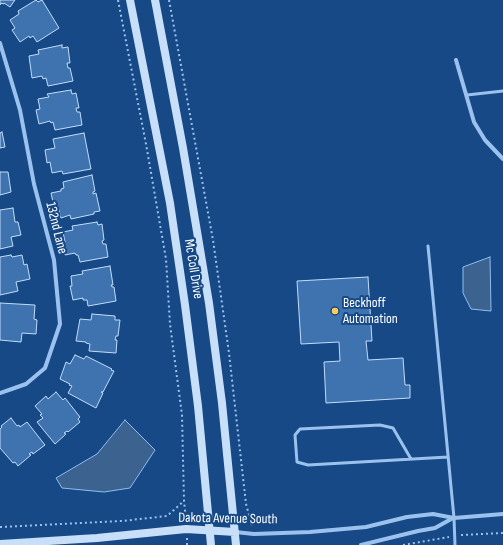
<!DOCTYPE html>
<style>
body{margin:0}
canvas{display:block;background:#164986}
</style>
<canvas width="503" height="545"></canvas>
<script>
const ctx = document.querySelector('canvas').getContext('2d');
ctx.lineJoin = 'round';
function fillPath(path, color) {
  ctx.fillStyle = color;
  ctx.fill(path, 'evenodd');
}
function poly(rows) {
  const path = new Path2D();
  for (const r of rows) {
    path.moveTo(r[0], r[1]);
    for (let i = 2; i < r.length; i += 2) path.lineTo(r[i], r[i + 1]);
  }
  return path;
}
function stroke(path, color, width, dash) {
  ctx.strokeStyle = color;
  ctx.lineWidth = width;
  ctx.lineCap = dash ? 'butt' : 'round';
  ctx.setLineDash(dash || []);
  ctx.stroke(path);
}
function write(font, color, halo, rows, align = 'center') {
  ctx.font = font + ' "Sofia Sans Condensed",sans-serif';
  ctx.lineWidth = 4;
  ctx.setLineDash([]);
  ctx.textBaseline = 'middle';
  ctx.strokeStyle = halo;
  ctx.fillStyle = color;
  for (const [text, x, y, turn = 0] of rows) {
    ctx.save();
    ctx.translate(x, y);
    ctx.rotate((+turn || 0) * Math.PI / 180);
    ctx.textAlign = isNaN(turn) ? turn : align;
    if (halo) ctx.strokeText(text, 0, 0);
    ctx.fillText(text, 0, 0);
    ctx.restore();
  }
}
const water = poly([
 [490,257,491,311,471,309,463,293,463,267,490,257],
 [125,420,155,450,130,488,104,492,62,488,56,478,97,454,125,420]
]);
const building = poly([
 [0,0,15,0,10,7,4,3,4,4,1,3,0,5,0,0],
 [36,0,38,2,42,0,59,28,37,42,33,36,30,38,29,36,20,42,12,30,15,28,10,20,19,14,18,11,36,0],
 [62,45,62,48,68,47,70,63,67,63,68,68,70,68,73,81,48,86,46,78,43,79,42,76,32,78,29,56,39,54,38,50,62,45],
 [71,90,72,94,76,93,79,108,76,108,77,112,80,112,82,125,55,130,53,122,51,123,50,121,39,124,36,110,40,109,38,99,49,97,47,94,71,90],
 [2,132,5,147,0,148,0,133,2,132],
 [84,133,91,169,63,174,62,171,52,173,50,162,47,163,45,150,55,148,53,139,84,133],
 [0,172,8,172,11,192,0,195,0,172],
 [92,175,95,191,93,192,93,194,96,193,100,211,94,212,94,214,71,219,70,215,61,218,58,207,54,207,51,193,61,191,61,189,64,188,63,182,92,175],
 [13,208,15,222,18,222,21,235,11,237,13,246,0,249,0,210,13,208],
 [97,222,98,225,102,224,104,240,102,241,103,244,106,244,108,257,80,262,78,255,76,255,75,253,65,255,63,243,65,242,63,232,73,230,72,226,97,222],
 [11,255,12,257,22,255,24,265,27,264,30,279,16,282,18,291,0,295,0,257,11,255],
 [110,266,113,285,111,285,112,287,114,287,116,301,88,306,87,300,83,300,83,298,73,300,70,286,72,286,71,276,83,274,82,271,110,266],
 [368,277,372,341,366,341,368,360,403,358,405,385,410,385,410,398,326,403,324,362,340,361,339,342,301,344,297,281,368,277],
 [0,303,35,305,34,319,37,320,36,334,22,333,21,342,0,340,0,303],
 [92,314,115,316,115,320,120,320,118,336,116,336,115,340,117,340,116,353,89,351,90,344,86,343,86,342,76,341,80,319,91,320,92,314],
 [75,355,84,359,86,356,112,369,111,370,114,371,103,392,101,392,103,393,96,408,68,393,72,386,69,385,70,384,60,379,66,362,70,364,75,355],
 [56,392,63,400,65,398,80,417,78,419,80,422,68,432,67,431,64,433,66,434,55,444,37,422,43,418,40,415,42,414,35,406,46,396,48,399,56,392],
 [11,418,17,426,19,425,20,427,27,422,45,445,33,454,32,452,29,454,31,455,18,466,15,462,13,463,0,448,0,429,2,427,1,426,11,418]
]);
const path = poly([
 [118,0,146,144,166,259,170,324,182,415,184,501,186,520],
 [169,0,213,240,229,353,246,504,252,526],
 [0,527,122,521,167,516,184,501],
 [461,535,503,533],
 [187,538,187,545],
 [403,545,449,537]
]);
const lane = poly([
 [467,95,503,91],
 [428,246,454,518,455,545],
 [411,459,393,428,380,425,300,429,295,435,297,462,308,465,448,457]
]);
const street = poly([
 [0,43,20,110,34,184,54,260,60,324,45,368,26,384,0,393],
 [456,60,474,122,485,140,503,159],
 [235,532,254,534,310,532,366,527,407,517,433,514,454,518,503,514],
 [361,545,418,531,435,528,453,518]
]);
const secondary = poly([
 [130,0,170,203,185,305,198,406,211,545],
 [155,0,183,148,209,303,222,403,236,545],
 [0,544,97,538,186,529,235,532]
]);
const markers = [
 [335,311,4,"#ffcc58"]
];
const streetNames = [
 ["132nd Lane",56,228,76],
 ["Mc Coll Drive",193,269,81],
 ["Dakota Avenue South",228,519,1]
];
const poiNames = [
 ["Beckhoff",343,303],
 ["Automation",343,319]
];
fillPath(water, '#3c6290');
stroke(water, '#8dbdf1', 1);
fillPath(building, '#3e73b0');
stroke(building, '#c1dcfa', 1);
stroke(path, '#9bc2ee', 2, [2, 3]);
stroke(lane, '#9bc2ee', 3);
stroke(street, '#9bc2ee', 4);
stroke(secondary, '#c8dffa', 8);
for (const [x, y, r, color] of markers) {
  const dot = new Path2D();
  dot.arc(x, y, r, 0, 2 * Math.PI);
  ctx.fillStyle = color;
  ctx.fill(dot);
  stroke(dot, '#164986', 1.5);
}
write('14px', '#fff', '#164986', streetNames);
write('14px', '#fff', '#164986', poiNames, 'left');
</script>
